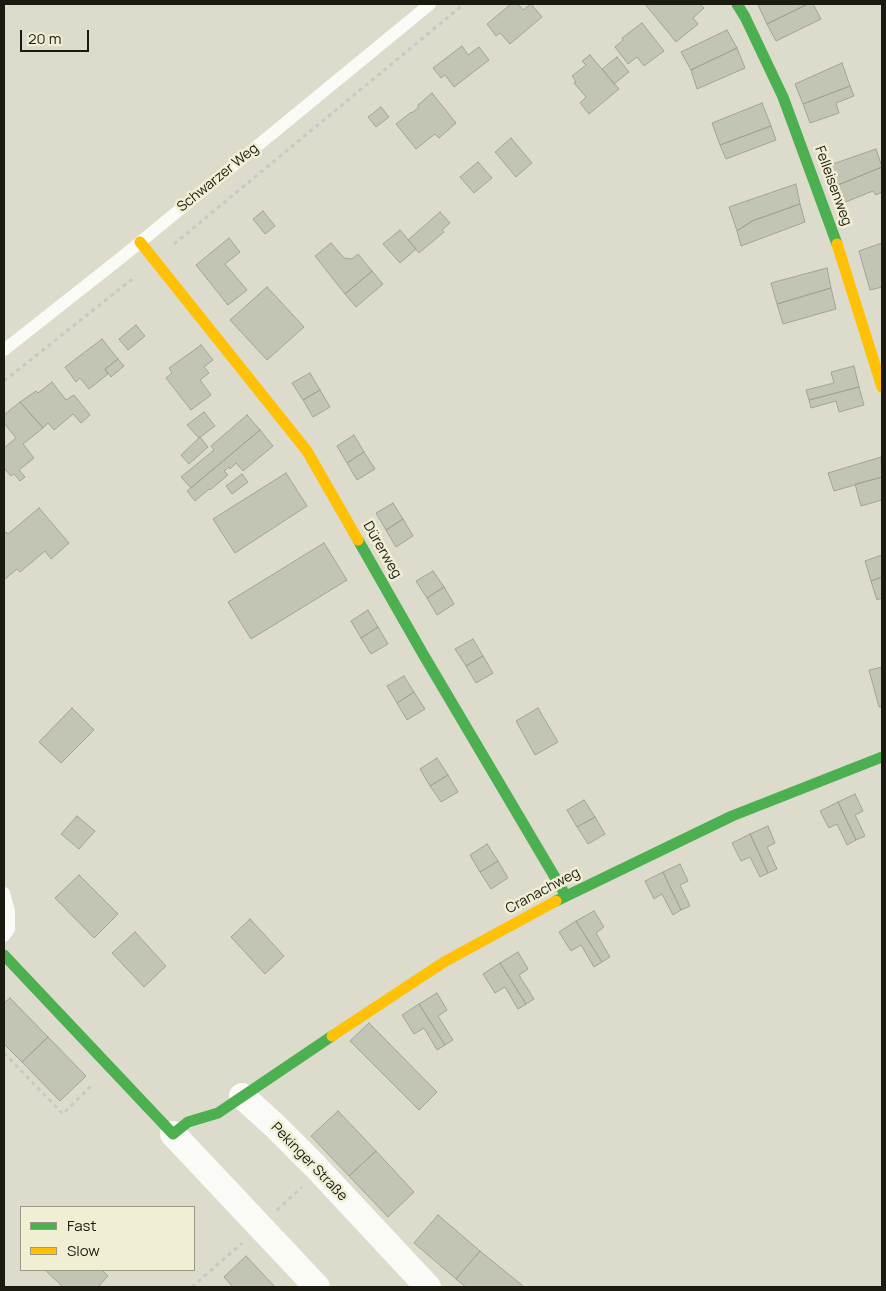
<!DOCTYPE html>
<meta charset="utf-8">
<style>
body{margin:0}
#map{position:relative;width:886px;height:1291px;overflow:hidden;background:#dcdbcc;font-family:Manrope,sans-serif}
canvas{display:block}
.frame{position:absolute;inset:0;border:5px solid #1b1a11;pointer-events:none}
.legend{position:absolute;left:20px;top:1206px;width:175px;height:65px;box-sizing:border-box;background:#f0eed3;border:1px solid #9b9985;margin:0;padding:6px 9px;list-style:none;font-size:15px;color:#1b1a11}
.legend li{display:flex;align-items:center;gap:10px;height:25px}
.legend b{width:25px;border:1px solid #9b9985}
.scale{position:absolute;left:20px;top:30px;width:69px;height:22px;box-sizing:border-box;border:2px solid #1b1a11;border-top:0;padding-left:6px;font-size:15px;line-height:18px;white-space:nowrap;color:#1b1a11;-webkit-text-stroke:4px #f0eed3;paint-order:stroke}
</style>
<div id="map">
<canvas width="886" height="1291"></canvas>
<div class="frame"></div>
<ul class="legend">
<li><b style="height:6px;background:#4caf50"></b>Fast</li>
<li><b style="height:6px;background:#ffc107"></b>Slow</li>
</ul>
<div class="scale">20 m</div>
</div>
<script>
const ctx = document.querySelector('canvas').getContext('2d');
ctx.lineJoin = 'round';
function fillPath(path, color) {
  ctx.fillStyle = color;
  ctx.fill(path, 'evenodd');
}
function poly(rows) {
  const path = new Path2D();
  for (const r of rows) {
    path.moveTo(r[0], r[1]);
    for (let i = 2; i < r.length; i += 2) path.lineTo(r[i], r[i + 1]);
  }
  return path;
}
function stroke(path, color, width, dash) {
  ctx.strokeStyle = color;
  ctx.lineWidth = width;
  ctx.lineCap = dash ? 'butt' : 'round';
  ctx.setLineDash(dash || []);
  ctx.stroke(path);
}
function write(font, color, halo, rows, align = 'center') {
  ctx.font = font + ' Manrope,sans-serif';
  ctx.lineWidth = 5;
  ctx.setLineDash([]);
  ctx.textBaseline = 'middle';
  ctx.strokeStyle = halo;
  ctx.fillStyle = color;
  for (const [text, x, y, turn = 0] of rows) {
    ctx.save();
    ctx.translate(x, y);
    ctx.rotate((+turn || 0) * Math.PI / 180);
    ctx.textAlign = isNaN(turn) ? turn : align;
    if (halo) ctx.strokeText(text, 0, 0);
    ctx.fillText(text, 0, 0);
    ctx.restore();
  }
}
const building = poly([
 [511,4,518,4,523,10,531,4,542,17,510,44,500,33,496,36,487,24,511,4],
 [645,4,700,4,704,8,693,18,698,24,676,42,645,4],
 [759,4,808,4,767,24,758,5,759,4],
 [808,4,813,4,821,19,776,41,767,24,808,4],
 [642,23,664,51,644,66,637,57,628,64,615,47,623,40,622,38,642,23],
 [727,30,737,48,691,70,681,52,727,30],
 [462,46,468,55,479,47,489,60,454,87,445,75,441,78,433,68,462,46],
 [737,48,745,68,697,89,691,70,737,48],
 [590,55,619,89,589,114,580,103,586,97,574,83,576,82,572,76,586,65,582,61,590,55],
 [617,57,629,72,614,84,602,69,617,57],
 [842,63,850,86,803,104,795,84,842,63],
 [850,86,854,96,836,103,839,113,810,123,803,104,850,86],
 [432,93,456,123,439,138,435,134,416,149,396,124,410,113,413,112,418,108,418,105,432,93],
 [762,103,771,126,720,145,712,123,762,103],
 [381,107,389,117,376,127,368,117,381,107],
 [771,126,776,140,726,159,720,145,771,126],
 [511,138,532,163,516,177,495,152,511,138],
 [876,149,882,167,838,185,830,165,876,149],
 [478,162,492,178,474,193,460,177,478,162],
 [882,167,882,192,876,195,873,191,843,203,838,185,882,167],
 [796,184,800,204,752,221,737,231,729,207,796,184],
 [800,204,805,222,741,246,737,231,752,221,800,204],
 [263,211,275,226,265,234,253,219,263,211],
 [440,212,450,223,442,230,444,232,419,253,408,240,440,212],
 [400,230,416,249,400,263,383,244,400,230],
 [229,238,240,252,225,264,247,290,228,305,196,265,229,238],
 [331,243,344,258,352,259,358,254,372,271,345,294,315,256,331,243],
 [882,243,882,287,870,290,859,251,882,243],
 [827,268,831,288,777,304,771,283,827,268],
 [372,271,383,284,356,307,345,294,372,271],
 [267,287,304,327,267,360,230,320,267,287],
 [831,288,836,309,783,324,777,304,831,288],
 [136,325,145,336,128,350,119,339,136,325],
 [102,339,118,359,105,369,108,374,89,389,80,378,76,382,65,367,102,339],
 [201,345,213,360,204,367,209,373,200,380,211,395,191,410,166,378,172,373,169,368,201,345],
 [118,359,124,366,111,377,105,369,118,359],
 [854,366,859,387,809,400,806,390,834,383,831,372,854,366],
 [310,373,320,390,303,400,292,383,310,373],
 [52,382,66,400,74,395,90,415,81,423,73,414,54,430,48,423,43,428,20,402,36,391,38,393,52,382],
 [859,387,864,405,839,412,836,401,811,408,809,400,859,387],
 [320,390,330,407,313,417,303,400,320,390],
 [20,402,43,428,23,444,34,458,19,470,25,477,20,481,14,474,11,476,4,468,4,448,16,438,4,423,4,415,20,402],
 [204,412,215,426,199,438,187,425,204,412],
 [247,415,260,430,191,488,181,477,214,450,211,446,247,415],
 [260,430,273,446,243,471,236,463,230,469,229,467,224,471,228,475,210,490,209,489,195,501,187,491,260,430],
 [354,435,364,452,347,463,337,446,354,435],
 [200,437,208,447,189,464,181,455,200,437],
 [364,452,375,469,357,480,347,463,364,452],
 [881,457,882,477,834,491,828,473,881,457],
 [286,473,307,506,235,553,213,519,286,473],
 [242,474,248,482,232,494,226,486,242,474],
 [882,477,882,500,861,506,855,484,882,477],
 [393,503,403,519,386,530,376,513,393,503],
 [39,508,69,543,51,559,45,551,20,572,17,569,4,580,4,534,6,532,8,534,39,508],
 [403,519,413,536,396,547,386,530,403,519],
 [324,543,347,580,251,639,228,602,324,543],
 [882,555,882,577,871,581,865,561,882,555],
 [433,571,444,587,427,598,416,581,433,571],
 [882,577,882,598,877,600,871,581,882,577],
 [444,587,454,604,437,615,427,598,444,587],
 [368,610,378,627,361,638,351,621,368,610],
 [378,627,388,644,371,654,361,638,378,627],
 [473,639,483,656,466,666,455,649,473,639],
 [483,656,493,673,476,683,466,666,483,656],
 [882,667,882,707,879,707,869,670,882,667],
 [404,676,414,692,397,703,387,686,404,676],
 [414,692,425,709,407,720,397,703,414,692],
 [72,708,94,730,61,763,39,742,72,708],
 [538,708,558,742,535,755,516,721,538,708],
 [437,758,448,775,430,786,420,769,437,758],
 [448,775,458,792,441,802,430,786,448,775],
 [855,794,863,811,855,815,865,836,856,840,838,802,855,794],
 [584,800,595,817,577,827,567,810,584,800],
 [838,802,856,840,847,845,837,824,829,828,820,811,838,802],
 [77,816,95,831,79,849,61,834,77,816],
 [595,817,605,834,588,844,577,827,595,817],
 [768,826,775,843,767,847,777,869,768,873,750,834,768,826],
 [750,834,768,873,760,877,750,857,741,861,732,843,750,834],
 [487,844,498,861,480,872,470,855,487,844],
 [498,861,508,878,491,889,480,872,498,861],
 [680,864,688,881,680,885,690,906,681,910,663,872,680,864],
 [663,872,681,910,673,915,662,894,654,899,645,881,663,872],
 [79,875,118,914,94,938,55,898,79,875],
 [594,911,604,927,596,933,610,957,602,962,576,921,594,911],
 [250,919,284,956,265,974,231,937,250,919],
 [576,921,602,962,594,967,581,945,571,951,559,932,576,921],
 [135,932,166,966,144,987,112,953,135,932],
 [518,952,528,969,519,975,534,999,526,1004,500,963,518,952],
 [500,963,526,1004,518,1009,505,987,495,993,483,974,500,963],
 [437,993,447,1010,438,1016,453,1040,445,1045,419,1004,437,993],
 [10,998,48,1037,22,1062,4,1044,4,1003,10,998],
 [419,1004,445,1045,437,1050,424,1028,414,1034,402,1015,419,1004],
 [369,1023,437,1092,419,1110,350,1041,369,1023],
 [48,1037,86,1076,60,1101,22,1062,48,1037],
 [338,1111,376,1151,349,1176,311,1136,338,1111],
 [376,1151,414,1192,388,1217,349,1176,376,1151],
 [438,1215,480,1251,456,1279,414,1243,438,1215],
 [480,1251,523,1286,522,1287,466,1287,456,1279,480,1251],
 [246,1256,275,1287,233,1287,224,1277,246,1256],
 [45,1270,102,1270,108,1276,98,1287,63,1287,45,1270]
]);
const path = poly([
 [174,244,464,4],
 [4,381,136,276],
 [4,1053,63,1114,92,1085],
 [277,1210,302,1187],
 [192,1287,242,1243]
]);
const lane = poly([
 [4,350,122,257,430,4],
 [4,893,9,911,9,929,4,936]
]);
const street = poly([
 [242,1096,274,1125,315,1166,428,1287],
 [173,1134,317,1287]
]);
const fast = poly([
 [737,4,745,17,783,97,837,244],
 [358,540,423,654,566,896],
 [556,901,732,816,882,757],
 [4,955,173,1134,188,1122,218,1113,332,1036]
]);
const slow = poly([
 [140,242,307,451,358,540],
 [837,244,882,387],
 [332,1036,444,962,556,901]
]);
const streetNames = [
 ["Schwarzer Weg",218,178,-39],
 ["Felleisenweg",833,186,70],
 ["Dürerweg",382,550,60],
 ["Cranachweg",543,891,-28],
 ["Pekinger Straße",309,1162,46]
];
fillPath(building, '#c2c5b3');
stroke(building, '#a2a397', 1);
stroke(path, '#c9c9c4', 3, [4, 4]);
stroke(lane, '#fafaf7', 12);
stroke(street, '#fafaf7', 26);
stroke(fast, '#4caf50', 11);
stroke(slow, '#ffc107', 11);
write('14px', '#1b1a11', '#f0eed3', streetNames);
</script>
